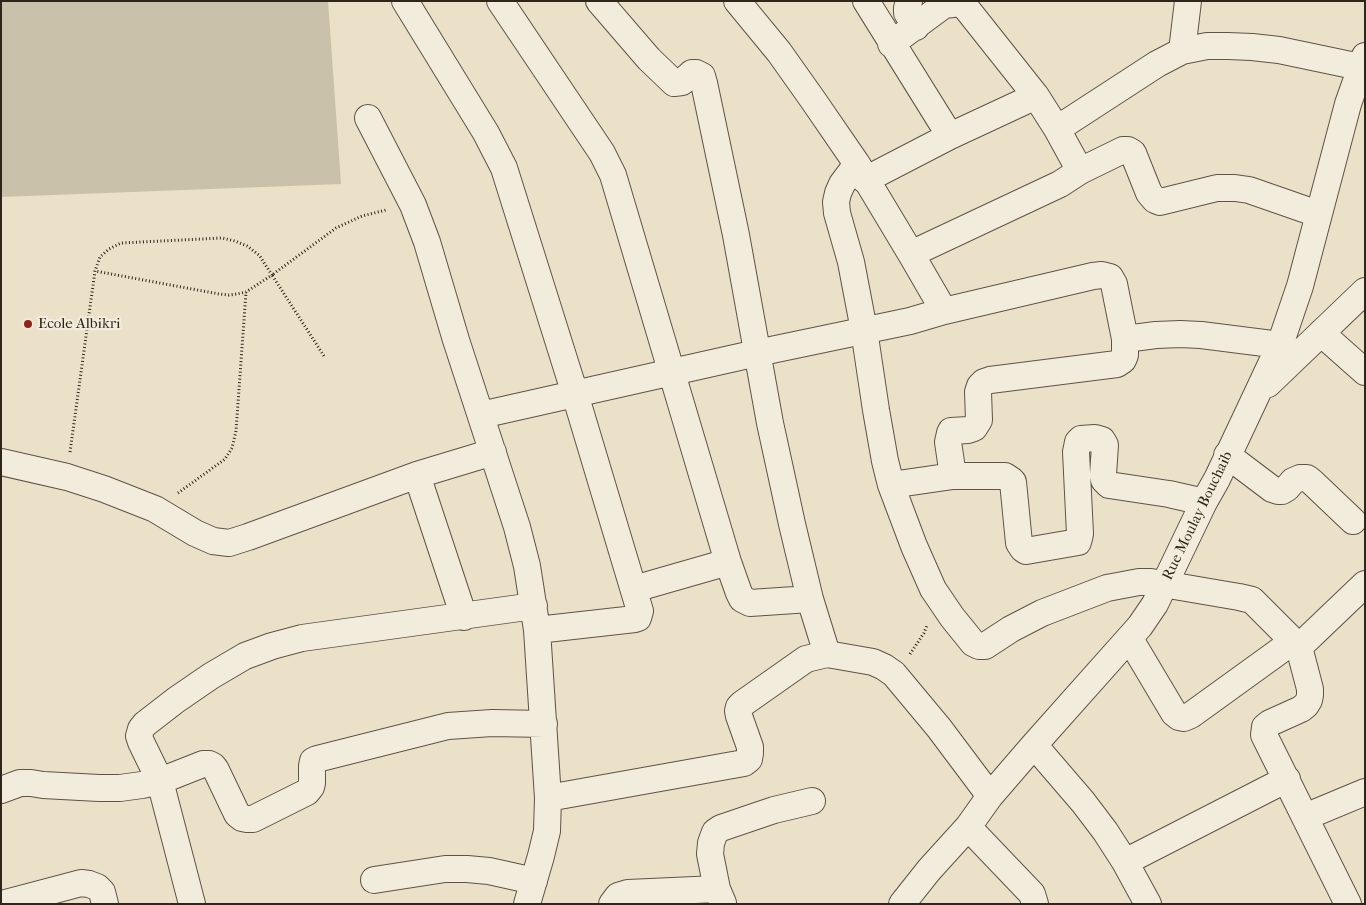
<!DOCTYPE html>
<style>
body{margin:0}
#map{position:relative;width:1366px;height:905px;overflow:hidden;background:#eae1c8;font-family:"IM FELL French Canon",serif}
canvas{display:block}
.frame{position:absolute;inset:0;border:2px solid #30251a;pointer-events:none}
</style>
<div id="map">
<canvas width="1366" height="905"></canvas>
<div class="frame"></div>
</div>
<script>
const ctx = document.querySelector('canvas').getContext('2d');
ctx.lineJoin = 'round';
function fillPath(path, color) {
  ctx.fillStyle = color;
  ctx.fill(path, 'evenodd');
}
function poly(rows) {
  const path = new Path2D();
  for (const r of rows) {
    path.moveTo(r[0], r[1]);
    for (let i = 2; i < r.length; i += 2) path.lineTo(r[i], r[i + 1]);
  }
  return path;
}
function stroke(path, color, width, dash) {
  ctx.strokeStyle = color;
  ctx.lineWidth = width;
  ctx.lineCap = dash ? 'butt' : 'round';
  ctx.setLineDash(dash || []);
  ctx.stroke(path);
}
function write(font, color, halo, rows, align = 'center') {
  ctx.font = font + ' "IM FELL French Canon",serif';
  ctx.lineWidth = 4.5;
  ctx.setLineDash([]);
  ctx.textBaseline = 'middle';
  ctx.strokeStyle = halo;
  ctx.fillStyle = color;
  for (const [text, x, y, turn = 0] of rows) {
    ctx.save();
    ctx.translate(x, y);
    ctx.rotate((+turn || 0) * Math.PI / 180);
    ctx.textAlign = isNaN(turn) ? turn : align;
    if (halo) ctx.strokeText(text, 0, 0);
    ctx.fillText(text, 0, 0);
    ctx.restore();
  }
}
const green = poly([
 [1,1,328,1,341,184,1,197]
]);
const path = poly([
 [324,356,272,275,336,228,362,216,386,210],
 [70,452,95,271,100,257,109,249,121,243,222,238,235,241,247,246,259,255,272,275,246,292,237,294,229,295,219,294,95,271],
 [178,493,225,459,232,448,236,431,246,292],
 [910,654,924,633,927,625]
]);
const street = poly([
 [405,1,486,133,504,168,575,394,640,611,638,618,635,619,537,630],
 [500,1,602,153,613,175,728,562],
 [599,1,649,59,674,83,682,82,692,73,696,73,702,76,704,83,736,235,770,423,792,524,810,599],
 [737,1,779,52,813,100,857,164,911,254],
 [866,1,950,136],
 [909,1,907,8,907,13,916,27],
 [891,44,944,5,961,3,967,9,1036,96],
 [1182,51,1188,1],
 [368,118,413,205,427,242,456,340,517,527,527,566,537,630,548,798,547,831,541,856,527,904],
 [857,164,842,184,838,193,836,202,837,213,851,262,864,330,876,410,885,461,891,485,914,546,933,589,952,617,973,643,979,646,985,646,1011,629,1042,613,1107,588,1139,582,1151,582,1239,597,1252,600,1299,647,1365,584],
 [1080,171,1057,129,1157,64,1182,51,1207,46,1228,46,1252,47,1279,50,1360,67],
 [865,180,950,136,1036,96,1057,129],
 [944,311,1093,276,1102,275,1110,277,1114,284,1125,339],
 [1321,333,1365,372],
 [1268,384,1365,291],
 [481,415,757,353,910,321,944,311,911,254,1060,184,1080,171,1123,150,1128,150,1133,153,1149,193,1155,200,1160,202,1217,188,1235,188,1249,190,1318,214],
 [1227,455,1272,489,1278,491,1282,491,1287,488,1293,481,1300,478,1307,478,1312,482,1353,521],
 [1,462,67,477,104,489,155,509,195,533,213,541,229,543,248,537,417,475,493,452],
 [417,475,464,617],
 [953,476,1005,476,1011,480,1013,482,1019,543,1023,549,1026,551,1078,542,1080,534,1076,452,1078,442,1081,439,1095,438,1102,440,1105,445,1103,475,1104,480,1109,485,1169,494,1204,502],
 [891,485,953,476,948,442,950,433,951,431,968,430,974,428,979,420,978,392,980,386,984,382,990,380,1117,364,1123,360,1125,355,1125,339,1156,335,1180,334,1201,335,1280,345],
 [634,589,728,562,739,593,742,599,750,603,810,599,827,654],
 [1130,639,1174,713,1179,717,1184,718,1191,715,1292,642],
 [1299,647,1310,689,1310,695,1309,700,1306,705,1301,709,1270,723,1265,727,1264,735,1348,904],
 [1034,745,1083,802,1105,831,1125,862,1148,904],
 [1,790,20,783,31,783,43,785,99,788,120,788,142,785,160,781,203,764,209,764,213,766,216,770,237,814,242,818,247,819,253,819,307,792,311,787,312,783,312,766,313,761,317,759,448,726,492,723,544,724],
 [548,798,744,763,749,759,750,753,750,747,739,716,738,711,739,707,742,704,806,659,827,654,873,662,884,667,894,674,939,728,990,796],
 [1305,817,1365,792],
 [968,827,1032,894,1035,904],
 [1125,862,1287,779],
 [374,880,445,869,467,869,489,871,534,881],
 [717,889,710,854,711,843,715,832,721,828,774,810,812,801],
 [2,904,81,883,89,884,97,887,102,892,105,904],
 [192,904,160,781,141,742,139,736,141,729,145,724,176,700,211,676,245,656,272,646,302,638,534,606],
 [612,904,618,896,628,893,717,889,723,903],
 [902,904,929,870,968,827,990,796,1034,745,1140,626,1155,604,1204,502,1217,479,1257,394,1280,345,1300,286,1348,104,1365,56]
]);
const markers = [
 [28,324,5,"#8f2418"]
];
const poiNames = [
 ["Ecole Albikri",38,324]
];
const streetNames = [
 ["Rue Moulay Bouchaib",1198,516,-64]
];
fillPath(green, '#cac1aa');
stroke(street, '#5e5446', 28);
stroke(path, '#30251a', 3, [1, 2.5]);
stroke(street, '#f1ecdb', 26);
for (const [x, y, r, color] of markers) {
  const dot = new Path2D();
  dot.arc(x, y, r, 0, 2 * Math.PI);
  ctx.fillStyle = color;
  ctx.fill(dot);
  stroke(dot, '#f1ecdb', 2);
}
write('15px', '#30251a', '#f1ecdb', poiNames, 'left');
write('15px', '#30251a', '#f1ecdb', streetNames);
</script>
